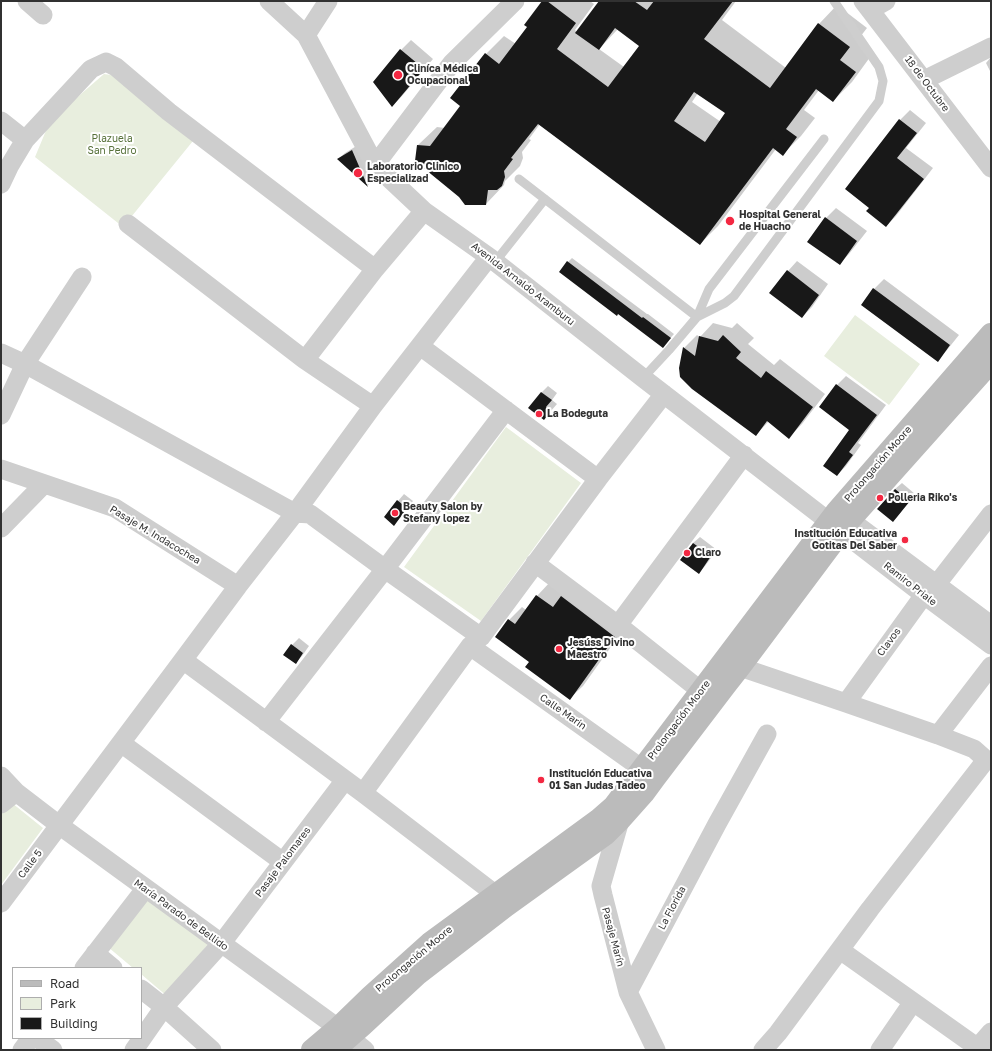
<!DOCTYPE html>
<meta charset="utf-8">
<style>
body{margin:0}
#map{position:relative;width:992px;height:1051px;overflow:hidden;background:#fff;font-family:"Golos Text",sans-serif}
canvas{display:block}
.frame{position:absolute;inset:0;border:2px solid #313131;pointer-events:none}
.legend{position:absolute;left:12px;top:967px;width:130px;height:72px;box-sizing:border-box;background:#fff;border:1px solid #adadad;margin:0;padding:5px 7px;list-style:none;font-size:12px;color:#313131}
.legend li{display:flex;align-items:center;gap:8px;height:20px}
.legend b{width:20px;border:1px solid #adadad}
</style>
<div id="map">
<canvas width="992" height="1051"></canvas>
<div class="frame"></div>
<ul class="legend">
<li><b style="height:5px;background:#bbb"></b>Road</li>
<li><b style="height:11px;background:#e8eede"></b>Park</li>
<li><b style="height:11px;background:#181818"></b>Building</li>
</ul>
</div>
<script>
const ctx = document.querySelector('canvas').getContext('2d');
ctx.lineJoin = 'round';
function fillPath(path, color) {
  ctx.fillStyle = color;
  ctx.fill(path, 'evenodd');
}
function poly(rows) {
  const path = new Path2D();
  for (const r of rows) {
    path.moveTo(r[0], r[1]);
    for (let i = 2; i < r.length; i += 2) path.lineTo(r[i], r[i + 1]);
  }
  return path;
}
function stroke(path, color, width, dash) {
  ctx.strokeStyle = color;
  ctx.lineWidth = width;
  ctx.lineCap = dash ? 'butt' : 'round';
  ctx.setLineDash(dash || []);
  ctx.stroke(path);
}
function write(font, color, halo, rows, align = 'center') {
  ctx.font = font + ' "Golos Text",sans-serif';
  ctx.lineWidth = 4;
  ctx.setLineDash([]);
  ctx.textBaseline = 'middle';
  ctx.strokeStyle = halo;
  ctx.fillStyle = color;
  for (const [text, x, y, turn = 0] of rows) {
    ctx.save();
    ctx.translate(x, y);
    ctx.rotate((+turn || 0) * Math.PI / 180);
    ctx.textAlign = isNaN(turn) ? turn : align;
    if (halo) ctx.strokeText(text, 0, 0);
    ctx.fillText(text, 0, 0);
    ctx.restore();
  }
}
const green = poly([
 [104,74,118,76,197,136,123,227,35,157,50,121],
 [855,315,920,364,889,405,824,356],
 [506,427,581,483,481,621,404,567],
 [12,803,43,828,1,885,1,812],
 [146,897,208,944,168,997,141,974,141,968,133,968,108,947]
]);
const shadow = poly([
 [543,1,590,1,594,4,575,30,577,32,601,1,736,1,722,20,786,68,819,24,837,5,867,28,857,41,873,53,852,82,833,101,819,90,804,110,815,118,801,136,783,154,776,149,718,226,700,244,540,124,529,139,531,140,522,152,523,158,520,166,505,181,504,185,486,204,418,145,437,127,445,128,462,106,486,54,504,36,516,44,528,27],
 [618,29,640,46,624,67,599,49],
 [698,93,727,113,721,122,692,102],
 [411,40,433,59,402,96,392,106,401,50],
 [991,57,991,73,986,63],
 [910,110,926,123,906,148,933,168,896,216,886,226,870,208,900,120],
 [358,145,374,179,368,185,338,159,345,153],
 [836,208,867,231,849,254,839,264,826,218],
 [572,258,647,314,648,314,674,334,667,342,618,313,568,262],
 [797,261,828,284,812,307,802,317,788,271],
 [884,279,959,335,947,350,937,360,874,289],
 [713,323,732,328,737,323,754,338,748,344,774,365,780,359,825,394,802,424,789,437,769,421,756,435,684,348,697,335,700,337],
 [846,376,886,405,858,443,861,445,846,466,837,475,850,429,820,407,837,385],
 [548,386,557,393,552,400,557,404,544,419,530,408,542,392],
 [902,483,915,494,899,514,895,489],
 [404,494,413,501,400,518,394,524,398,501],
 [700,537,717,550,705,566,699,573,693,543],
 [550,582,628,623,583,686,569,699,530,661,509,620,522,607,526,610,537,596],
 [299,638,309,646,302,656,295,663,285,655,292,645]
]);
const building = poly([
 [542,1,547,1,576,23,557,49,608,87,639,46,615,28,599,50,575,33,599,1,634,1,647,10,654,1,733,1,704,39,770,88,818,23,850,47,840,60,856,72,833,102,816,89,786,129,797,137,783,156,773,148,700,245,538,124,511,158,513,159,504,171,505,177,502,186,497,190,488,190,486,205,465,205,459,197,415,161,417,145,430,146,460,106,450,98,485,53,499,64,527,27,524,25],
 [694,92,725,113,705,142,674,121],
 [400,49,424,69,392,107,373,82],
 [899,119,917,133,897,158,924,179,886,227,866,211,869,208,845,189],
 [352,150,368,187,337,159],
 [825,217,857,241,840,265,807,242],
 [567,261,642,318,643,317,671,338,663,348,618,314,617,316,559,272],
 [787,270,819,295,802,318,769,293],
 [873,288,950,345,938,362,861,305],
 [723,335,741,352,736,358,761,378,766,371,813,407,789,439,767,421,756,436,692,389,680,377,679,368,683,347,695,356,699,336,718,341],
 [836,384,877,415,849,452,853,455,837,476,823,466,849,430,819,407],
 [541,392,552,400,546,407,551,411,544,420,528,408],
 [895,489,910,501,893,522,877,509],
 [397,500,407,508,394,526,384,517],
 [693,543,711,556,699,574,680,560],
 [536,595,553,607,561,596,615,637,570,700,525,667,529,662,495,637,508,619,515,624],
 [291,644,303,653,296,664,283,655]
]);
const lane = poly([
 [824,139,709,289,697,317,725,303,734,296,879,101,883,81,879,67,834,1],
 [519,179,697,317,669,350,643,378],
 [495,262,545,199]
]);
const street = poly([
 [27,1,43,15],
 [269,1,306,35,375,165,424,211,489,257,643,378,924,595,991,645],
 [863,1,991,168],
 [870,10,886,1],
 [306,35,328,1],
 [924,80,991,47],
 [1,121,25,140],
 [375,165,452,63,515,1],
 [1,184,10,165,25,140,91,69,106,62,116,67,169,112,375,269],
 [128,224,305,360,373,406],
 [82,277,25,364,295,513,310,514,385,569,481,637],
 [420,346,598,479],
 [1,353,25,364,1,415],
 [305,360,375,269,424,211],
 [1,469,115,508,238,586],
 [838,511,991,625],
 [1,528,44,484],
 [535,563,618,625,701,691,714,700],
 [618,625,744,455],
 [470,646,655,778],
 [183,660,363,793,495,894,505,904],
 [740,667,846,703,938,735,974,749,983,757,982,765,870,909,778,1033,763,1050],
 [846,703,924,595,936,585,991,514],
 [266,722,385,569,506,410],
 [938,735,991,666],
 [121,743,283,862],
 [1,776,16,792,59,825,338,1028,365,1050],
 [363,793,470,646,481,637,598,479,664,394],
 [1,804,16,792],
 [619,816,620,820,601,886,603,895,628,992,656,1050],
 [1,903,183,660,238,586,295,513,373,406,489,257],
 [840,950,981,1050],
 [95,953,113,968],
 [84,968,145,889],
 [141,989,164,1007,212,1050],
 [628,992,717,824,767,734],
 [37,1038,53,1050],
 [977,1048,991,1032],
 [22,1050,31,1038],
 [134,1050,164,1007,221,944,345,780],
 [880,1050,913,1002]
]);
const secondary = poly([
 [339,1046,363,1025,418,974,506,906,606,834,620,820,644,793,655,778,725,686,740,667,850,520,991,362],
 [312,1050,338,1028,371,996,430,943,598,820,614,806,837,511,991,334]
]);
const markers = [
 [398,75,5,"#f32842"],
 [358,173,5,"#f32842"],
 [730,221,5,"#f32842"],
 [539,414,4,"#f32842"],
 [880,498,4,"#f32842"],
 [395,513,4,"#f32842"],
 [905,540,4,"#f32842"],
 [687,553,4,"#f32842"],
 [559,649,4,"#f32842"],
 [541,780,4,"#f32842"]
];
const poiNames = [
 ["Cliníca Médica",407,69],
 ["Ocupacional",407,81],
 ["Laboratorio Clinico",367,167],
 ["Especializad",367,179],
 ["Hospital General",739,215],
 ["de Huacho",739,227],
 ["La Bodeguta",547,414],
 ["Polleria Riko's",888,498],
 ["Beauty Salon by",403,507],
 ["Stefany lopez",403,519],
 ["Institución Educativa",897,534,"right"],
 ["Gotitas Del Saber",897,546,"right"],
 ["Claro",695,553],
 ["Jesúss Divino",567,643],
 ["Maestro",567,655],
 ["Institución Educativa",549,774],
 ["01 San Judas Tadeo",549,786]
];
const streetNames = [
 ["18 de Octubre",927,84,53],
 ["Avenida Arnaldo Aramburu",523,284,38],
 ["Prolongación Moore",878,464,-49],
 ["Pasaje M. Indacochea",155,535,31],
 ["Ramiro Priale",910,584,38],
 ["Clavos",889,642,-54],
 ["Calle Marin",563,712,35],
 ["Prolongación Moore",679,720,-53],
 ["Pasaje Palomares",283,862,-53],
 ["Calle 5",30,864,-53],
 ["La Florida",672,908,-62],
 ["María Parado de Bellido",181,915,36],
 ["Pasaje Marín",613,937,75],
 ["Prolongación Moore",414,959,-40]
];
const parkNames = [
 ["Plazuela",112,139],
 ["San Pedro",112,151]
];
fillPath(green, '#e8eede');
fillPath(shadow, '#0003');
fillPath(building, '#181818');
stroke(lane, '#cecece', 9);
stroke(street, '#cecece', 19);
stroke(secondary, '#bbb', 22);
for (const [x, y, r, color] of markers) {
  const dot = new Path2D();
  dot.arc(x, y, r, 0, 2 * Math.PI);
  ctx.fillStyle = color;
  ctx.fill(dot);
  stroke(dot, '#fff', 1.5);
}
write('bold 10px', '#313131', '#fff', poiNames, 'left');
write('10px', '#313131', '#fff', streetNames);
write('10px', '#57713a', '#fff', parkNames);
</script>
